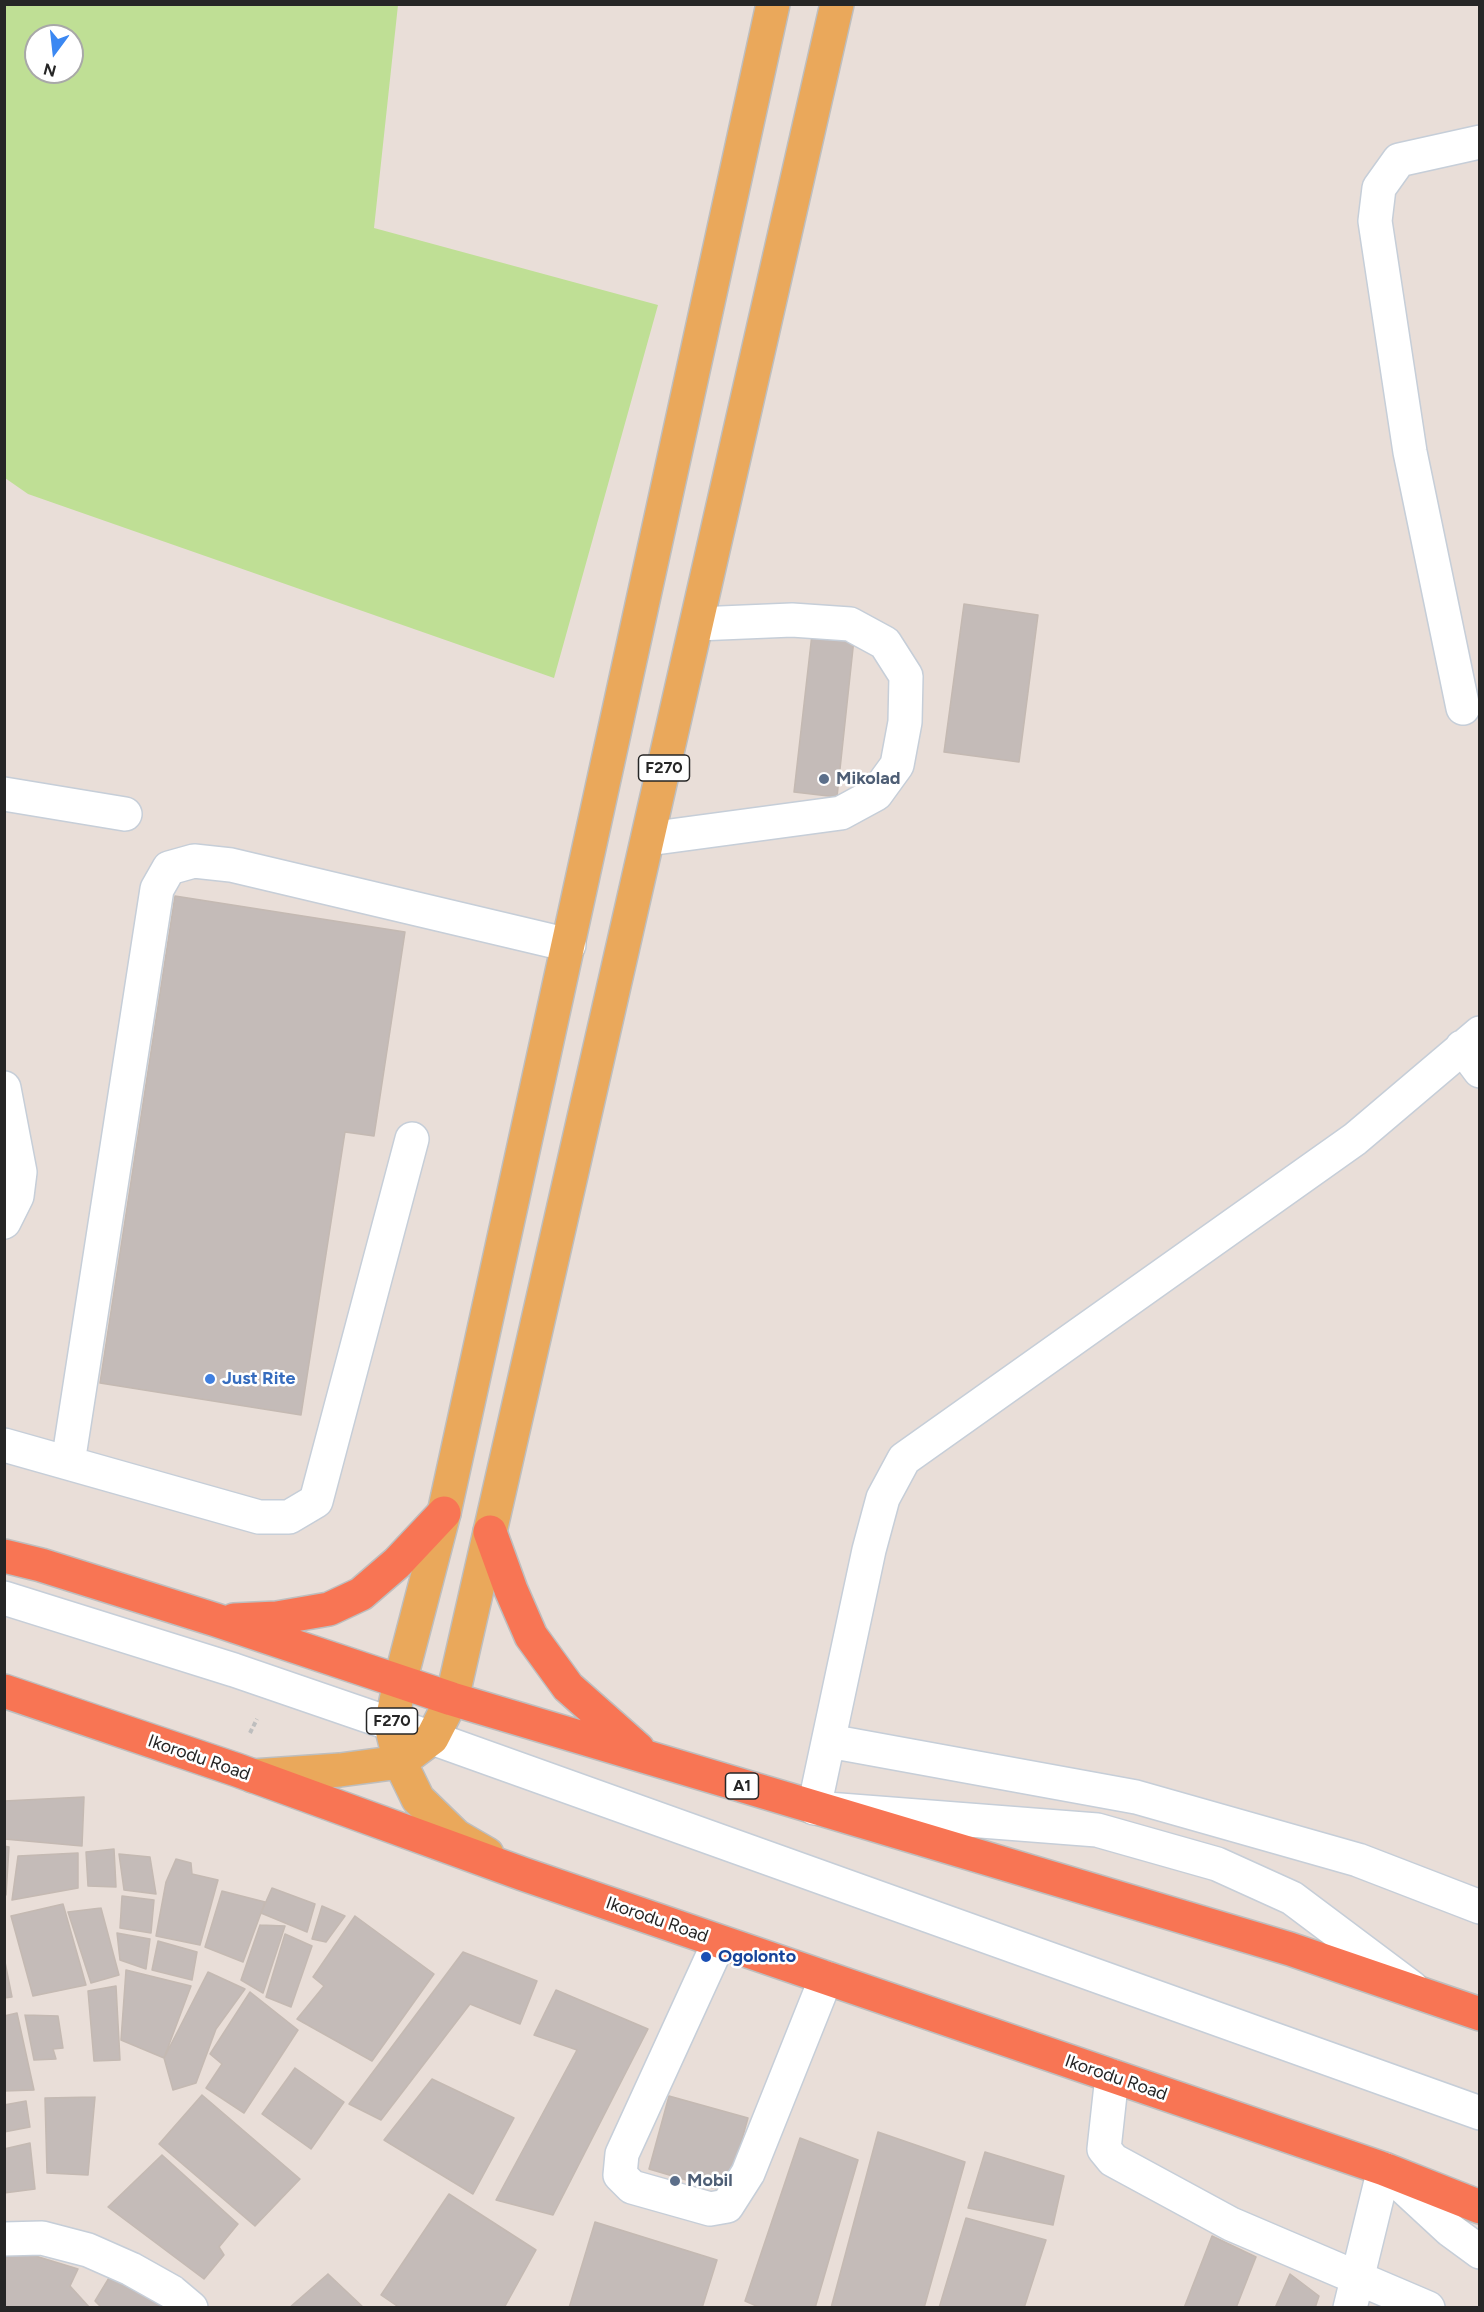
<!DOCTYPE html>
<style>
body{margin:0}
#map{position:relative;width:1484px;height:2312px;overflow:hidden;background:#e9ded8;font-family:Figtree,sans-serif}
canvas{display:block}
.frame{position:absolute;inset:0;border:6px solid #262626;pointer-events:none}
.north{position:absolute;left:24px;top:24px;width:60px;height:60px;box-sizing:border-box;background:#fff;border:2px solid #a8a8a8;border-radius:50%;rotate:195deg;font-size:16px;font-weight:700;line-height:24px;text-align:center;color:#262626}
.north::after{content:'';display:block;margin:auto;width:21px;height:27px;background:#3b88f2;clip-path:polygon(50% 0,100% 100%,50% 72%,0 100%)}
</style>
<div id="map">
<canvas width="1484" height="2312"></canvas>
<div class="frame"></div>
<div class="north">N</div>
</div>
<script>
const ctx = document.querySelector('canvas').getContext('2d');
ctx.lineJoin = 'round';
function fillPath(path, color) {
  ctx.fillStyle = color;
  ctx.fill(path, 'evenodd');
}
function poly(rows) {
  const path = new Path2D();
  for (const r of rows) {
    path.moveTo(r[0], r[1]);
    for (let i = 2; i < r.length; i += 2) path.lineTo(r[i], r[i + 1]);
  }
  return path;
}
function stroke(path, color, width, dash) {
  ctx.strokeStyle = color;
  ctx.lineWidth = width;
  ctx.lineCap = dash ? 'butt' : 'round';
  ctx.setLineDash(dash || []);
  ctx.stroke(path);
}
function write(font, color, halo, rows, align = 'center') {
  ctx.font = font + ' Figtree,sans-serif';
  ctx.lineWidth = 5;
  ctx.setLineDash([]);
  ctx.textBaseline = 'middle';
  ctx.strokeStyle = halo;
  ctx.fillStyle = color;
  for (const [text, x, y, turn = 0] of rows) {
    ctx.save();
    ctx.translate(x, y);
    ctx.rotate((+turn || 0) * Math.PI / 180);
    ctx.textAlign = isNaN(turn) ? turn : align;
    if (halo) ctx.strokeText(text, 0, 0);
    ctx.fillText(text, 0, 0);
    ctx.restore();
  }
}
const green = poly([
 [4,5,398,5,374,228,658,305,554,678,28,494,5,478],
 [36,36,72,36,72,72,36,72]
]);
const building = poly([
 [964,604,1038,615,1019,762,944,752,964,604],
 [812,634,854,639,837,797,794,792,812,634],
 [175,896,405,932,374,1136,345,1132,301,1415,100,1383,175,896],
 [84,1797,82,1846,4,1839,4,1801,84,1797],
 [4,1846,9,1847,6,1895,4,1895,4,1846],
 [114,1849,116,1887,88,1886,86,1852,114,1849],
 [78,1853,78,1888,12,1900,18,1856,78,1853],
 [119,1854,150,1857,156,1894,124,1890,119,1854],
 [176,1859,191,1863,192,1874,218,1880,200,1945,156,1936,166,1882,176,1859],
 [272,1888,315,1904,307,1932,261,1913,272,1888],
 [222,1891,265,1902,243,1962,205,1947,222,1891],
 [122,1896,154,1900,151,1933,120,1928,122,1896],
 [63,1904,86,1985,33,1996,11,1916,63,1904],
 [322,1906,345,1916,326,1942,312,1939,322,1906],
 [101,1908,119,1975,91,1983,68,1912,101,1908],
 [355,1916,434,1974,372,2061,297,2019,324,1986,313,1977,355,1916],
 [260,1925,285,1926,263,1993,241,1980,260,1925],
 [117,1933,150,1939,146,1969,120,1960,117,1933],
 [285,1934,312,1946,291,2007,266,1997,285,1934],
 [158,1941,197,1952,192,1980,152,1970,158,1941],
 [463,1952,537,1981,520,2024,470,2004,381,2120,349,2104,463,1952],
 [4,1957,12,1997,4,1998,4,1957],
 [126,1970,191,1986,164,2058,121,2040,126,1970],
 [208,1972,245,1989,216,2029,196,2083,173,2090,164,2058,208,1972],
 [116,1986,120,2060,94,2061,88,1991,116,1986],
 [556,1990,648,2029,553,2215,496,2200,577,2050,534,2035,556,1990],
 [250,1992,298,2030,244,2113,206,2088,222,2064,210,2054,250,1992],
 [17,2013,34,2090,4,2091,4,2016,17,2013],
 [25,2015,58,2016,63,2048,53,2049,56,2059,34,2060,25,2015],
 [295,2068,344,2102,311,2149,262,2114,295,2068],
 [432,2079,514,2118,473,2194,384,2140,432,2079],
 [202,2095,300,2179,255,2226,159,2144,202,2095],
 [669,2096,748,2118,727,2192,649,2169,669,2096],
 [95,2097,88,2175,47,2173,45,2098,95,2097],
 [26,2101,30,2127,4,2132,4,2105,26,2101],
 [878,2132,965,2162,924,2308,831,2308,878,2132],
 [800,2138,858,2160,815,2308,761,2308,745,2301,800,2138],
 [30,2143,35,2189,4,2193,4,2149,30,2143],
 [985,2152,1064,2176,1053,2225,968,2208,985,2152],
 [162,2155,238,2224,219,2247,224,2255,204,2279,108,2207,162,2155],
 [449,2194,536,2250,504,2308,400,2308,381,2295,449,2194],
 [966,2218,1046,2240,1024,2308,939,2308,966,2218],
 [595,2222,717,2260,702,2308,569,2308,595,2222],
 [1212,2236,1256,2257,1236,2308,1184,2308,1212,2236],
 [6,2247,78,2269,70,2286,90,2308,4,2308,4,2248,6,2247],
 [112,2273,168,2308,102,2308,95,2301,112,2273],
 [328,2274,364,2308,289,2308,328,2274],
 [1290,2274,1319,2296,1315,2308,1275,2308,1290,2274]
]);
const path = poly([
 [250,1733,257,1719]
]);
const minor = poly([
 [1463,708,1410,452,1375,221,1379,188,1399,160,1480,142],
 [4,794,125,814],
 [648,839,841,813,876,794,897,765,905,722,906,676,885,643,850,624,792,620,697,624],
 [1462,1047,1480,1071],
 [4,1088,20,1172,17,1196,4,1222],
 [4,1445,259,1517,289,1517,316,1501,412,1139],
 [68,1463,157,889,169,868,194,861,231,865,569,945],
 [4,1598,234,1670,432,1738,1480,2113],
 [829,1741,1136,1797,1358,1860,1480,1907],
 [719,1942,622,2154,620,2175,632,2187,710,2209,727,2206,748,2173,826,1978],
 [1412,1988,1292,1898,1217,1864,1097,1830,814,1808,869,1550,883,1498,904,1459,1355,1139,1480,1033],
 [1112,2076,1104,2149,1113,2160,1231,2224,1428,2308],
 [4,2239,42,2238,88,2250,131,2269,172,2292,191,2308],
 [1350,2308,1384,2169,1450,2230,1480,2252]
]);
const major = poly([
 [253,1776,340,1770,400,1762,432,1738,452,1699,837,4],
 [487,1854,456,1836,418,1799,400,1762,391,1725,400,1682,444,1513,773,4]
]);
const highway = poly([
 [490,1532,511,1590,531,1636,568,1687,638,1749],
 [4,1556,41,1565,216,1620,452,1699,1290,1949,1480,2014],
 [234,1620,277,1618,329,1609,361,1594,397,1563,444,1513],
 [4,1691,237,1770,523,1874,1384,2169,1480,2207]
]);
const markers = [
 [824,779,6,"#5c6f8a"],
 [210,1379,6,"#3f7fe0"],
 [706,1957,6,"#1a4fb4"],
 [675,2181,6,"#5c6f8a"]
];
const shields = [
 [664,768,51],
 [392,1721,51],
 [742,1786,33]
];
const shieldNames = [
 ["F270",664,768],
 ["F270",392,1721],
 ["A1",742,1786]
];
const serviceNames = [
 ["Mikolad",836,779],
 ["Mobil",687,2181]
];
const shopNames = [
 ["Just Rite",222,1379]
];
const streetNames = [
 ["Ikorodu Road",199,1758,19],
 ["Ikorodu Road",657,1920,19],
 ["Ikorodu Road",1116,2078,19]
];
const transitNames = [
 ["Ogolonto",718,1957]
];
fillPath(green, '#bfdf95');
fillPath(building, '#c4bbb8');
stroke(building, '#c4b9b2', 1.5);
stroke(minor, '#c6ced8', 36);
stroke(major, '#bebebe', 36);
stroke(highway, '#bebebe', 36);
stroke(path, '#bebebe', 4, [4.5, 3]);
stroke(minor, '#fff', 33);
stroke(major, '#eaa85b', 33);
stroke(highway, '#f87554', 33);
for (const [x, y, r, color] of markers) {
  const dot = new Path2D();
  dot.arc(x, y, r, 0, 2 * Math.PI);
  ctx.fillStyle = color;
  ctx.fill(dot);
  stroke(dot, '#fff', 2);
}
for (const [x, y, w] of shields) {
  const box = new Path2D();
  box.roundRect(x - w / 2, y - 13, w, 26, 4.5);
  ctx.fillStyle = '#fff';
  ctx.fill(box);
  stroke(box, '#262626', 1.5);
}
write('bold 16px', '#262626', null, shieldNames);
write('bold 18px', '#4e5e75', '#fff', serviceNames, 'left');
write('bold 18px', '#366cbe', '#fff', shopNames, 'left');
write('18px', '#262626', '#fff', streetNames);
write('bold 18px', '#164399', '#fff', transitNames, 'left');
</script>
